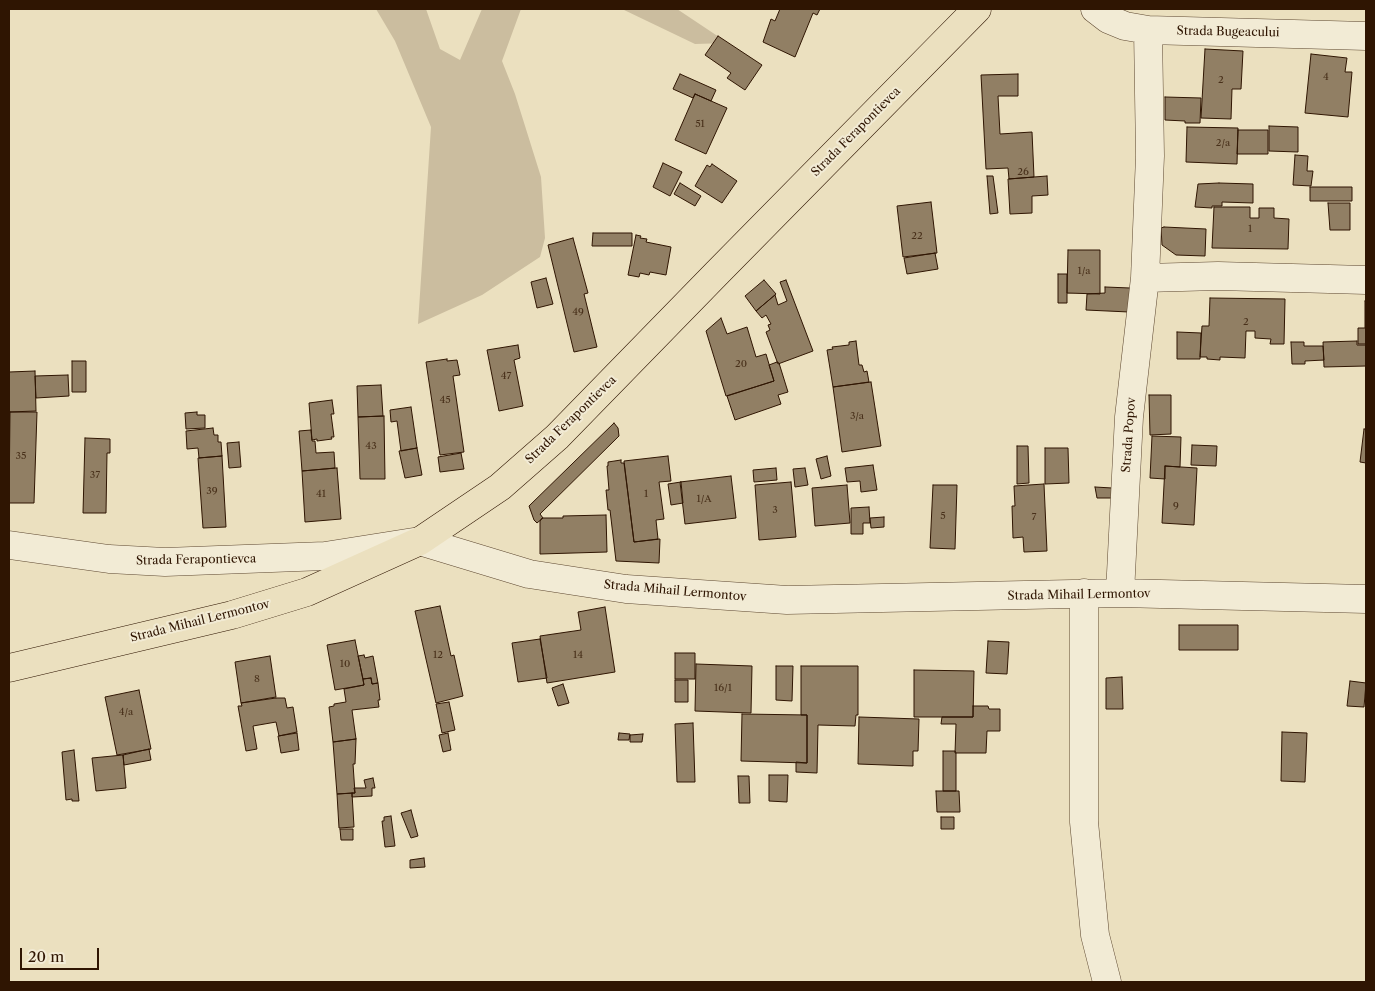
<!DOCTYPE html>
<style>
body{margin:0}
#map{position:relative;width:1375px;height:991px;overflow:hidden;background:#ebe0bf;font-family:"Libre Caslon Text",serif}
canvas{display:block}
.frame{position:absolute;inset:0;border:10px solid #2f1502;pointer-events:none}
.scale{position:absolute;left:20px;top:948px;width:79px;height:22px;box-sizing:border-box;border:2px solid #2f1502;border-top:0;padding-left:6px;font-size:15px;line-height:18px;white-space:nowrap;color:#2f1502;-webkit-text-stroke:4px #f2ebd5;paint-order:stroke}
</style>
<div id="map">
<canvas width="1375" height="991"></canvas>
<div class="frame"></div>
<div class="scale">20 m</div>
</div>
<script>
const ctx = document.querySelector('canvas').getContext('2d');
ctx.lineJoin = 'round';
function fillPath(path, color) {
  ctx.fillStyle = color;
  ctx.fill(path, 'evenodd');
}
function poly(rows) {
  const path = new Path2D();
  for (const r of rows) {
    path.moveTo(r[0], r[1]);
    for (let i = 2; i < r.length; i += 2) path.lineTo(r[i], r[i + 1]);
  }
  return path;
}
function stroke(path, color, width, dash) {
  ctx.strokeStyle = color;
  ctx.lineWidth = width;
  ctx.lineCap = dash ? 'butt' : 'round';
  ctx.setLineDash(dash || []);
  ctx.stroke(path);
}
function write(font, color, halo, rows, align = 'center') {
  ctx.font = font + ' "Libre Caslon Text",serif';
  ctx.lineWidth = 4;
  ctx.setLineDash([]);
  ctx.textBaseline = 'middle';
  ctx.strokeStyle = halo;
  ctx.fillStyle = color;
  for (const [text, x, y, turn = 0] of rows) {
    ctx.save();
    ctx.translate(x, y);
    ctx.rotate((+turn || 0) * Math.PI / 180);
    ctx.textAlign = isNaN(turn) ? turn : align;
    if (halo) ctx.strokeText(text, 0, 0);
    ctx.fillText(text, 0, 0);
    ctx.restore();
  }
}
const green = poly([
 [376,9,426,9,440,49,460,60,482,9,521,9,502,61,515,94,541,177,545,238,540,257,482,295,418,324,431,127,395,41],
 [622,9,677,9,728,43,695,44]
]);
const building = poly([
 [780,9,820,9,817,15,813,13,795,57,763,42,771,19,775,21,780,9],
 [718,36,762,65,745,90,727,78,731,73,705,55,718,36],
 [1205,49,1243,51,1241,89,1232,89,1231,119,1201,118,1205,49],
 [1311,54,1347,58,1345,72,1352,72,1348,117,1305,113,1311,54],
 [680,74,716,90,711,101,695,94,693,98,673,89,680,74],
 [1018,74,1018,96,998,96,1000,134,1032,132,1034,177,1009,179,1008,168,986,169,981,75,1018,74],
 [695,94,727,108,706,154,675,140,695,94],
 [1165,97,1201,98,1200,123,1185,123,1185,121,1165,120,1165,97],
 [1269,126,1298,127,1298,152,1269,151,1269,126],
 [1187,127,1238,128,1237,164,1186,162,1187,127],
 [1238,130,1268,130,1268,154,1237,154,1238,130],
 [1295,155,1308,156,1307,171,1313,171,1311,186,1293,185,1295,155],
 [663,163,682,172,670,196,653,187,663,163],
 [712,164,737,181,722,203,695,186,707,165,710,167,712,164],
 [987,176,993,176,998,213,990,214,987,176],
 [1047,176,1048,195,1032,196,1032,213,1010,214,1008,179,1047,176],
 [680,183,701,196,695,206,674,194,680,183],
 [1219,183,1253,184,1253,203,1222,202,1222,206,1212,206,1212,208,1195,207,1198,184,1219,183],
 [1310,187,1352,187,1352,201,1310,201,1310,187],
 [931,202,937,253,903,257,897,206,931,202],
 [1328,203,1350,203,1350,230,1330,230,1328,203],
 [1214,207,1250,207,1250,218,1259,218,1259,208,1274,208,1274,218,1289,219,1288,249,1212,248,1214,207],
 [1164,227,1206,229,1205,256,1176,255,1162,245,1161,228,1164,227],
 [593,233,632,233,632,246,592,246,593,233],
 [636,235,641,236,640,238,647,239,646,242,671,247,666,275,650,272,649,275,640,273,639,277,628,275,636,235],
 [573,238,588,293,584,294,597,347,574,352,548,245,573,238],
 [1068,250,1100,250,1100,294,1067,293,1068,250],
 [935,253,938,269,907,274,904,258,935,253],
 [1058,274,1067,274,1067,303,1058,303,1058,274],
 [546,278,553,304,537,308,531,282,546,278],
 [764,280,776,294,756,311,745,296,764,280],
 [786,280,813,351,778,364,766,332,770,330,768,325,771,324,766,315,762,318,756,311,775,295,778,305,787,301,780,282,786,280],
 [1105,287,1130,288,1129,312,1086,310,1087,294,1105,293,1105,287],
 [1210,298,1285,299,1284,344,1270,344,1271,339,1255,338,1255,331,1246,331,1245,358,1220,357,1220,360,1207,359,1207,357,1200,357,1202,326,1209,326,1210,298],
 [1365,301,1366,301,1366,344,1358,344,1358,328,1365,328,1365,301],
 [721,318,727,334,747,327,756,357,766,354,774,381,726,396,706,331,721,318],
 [1177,332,1201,333,1200,359,1177,359,1177,332],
 [856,341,859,365,862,365,864,372,867,371,869,382,833,387,827,350,833,349,832,347,849,345,849,342,856,341],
 [1357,341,1357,345,1366,345,1366,366,1324,367,1323,342,1357,341],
 [1291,342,1304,342,1304,346,1323,346,1324,360,1305,361,1305,364,1292,364,1291,342],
 [518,345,520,358,514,360,523,406,499,411,487,350,518,345],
 [447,359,447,361,457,360,460,375,453,376,464,452,440,455,426,362,447,359],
 [72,361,86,361,86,392,72,392,72,361],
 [777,362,779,363,788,392,778,395,781,404,735,420,727,396,774,381,769,365,777,362],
 [35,371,36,411,9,412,9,372,35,371],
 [68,375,69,396,36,398,35,376,68,375],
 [871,382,881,446,842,452,833,387,871,382],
 [381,385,383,416,358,417,357,386,381,385],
 [1149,395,1171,395,1171,434,1150,435,1149,395],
 [332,400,334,414,331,414,334,437,331,437,332,439,317,441,317,439,312,440,309,403,332,400],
 [411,407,417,448,401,451,397,421,391,422,390,410,411,407],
 [10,412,37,412,34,503,9,503,10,412],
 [197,412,197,415,205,415,205,428,186,429,185,413,197,412],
 [384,416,385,479,360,479,358,417,384,416],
 [614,423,618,428,619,436,540,514,543,518,537,523,534,520,529,506,614,423],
 [213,428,214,435,218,435,218,442,221,442,222,456,199,458,198,448,187,449,186,431,213,428],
 [1364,429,1366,429,1366,463,1360,462,1364,429],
 [311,430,312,441,315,441,316,453,334,452,335,468,302,471,299,431,311,430],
 [1152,436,1181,437,1180,467,1165,466,1165,479,1150,478,1152,436],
 [85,438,110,439,110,453,107,453,106,513,83,513,85,438],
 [239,442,241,467,229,468,227,443,239,442],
 [1192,445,1217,446,1216,466,1191,465,1192,445],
 [1017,446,1028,446,1029,483,1017,484,1017,446],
 [417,448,422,475,405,478,399,451,417,448],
 [1045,448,1068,448,1069,483,1045,484,1045,448],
 [461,453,464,469,440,472,438,457,461,453],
 [222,456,226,527,203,528,198,458,222,456],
 [668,456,671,481,659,482,664,519,656,520,658,539,634,542,624,461,668,456],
 [827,456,831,476,821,479,816,459,827,456],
 [621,460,621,463,624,463,634,542,660,539,659,563,616,561,610,510,608,510,606,490,609,490,607,466,608,466,608,462,621,460],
 [873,465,877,490,861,492,860,481,847,482,845,468,873,465],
 [1165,466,1197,468,1194,525,1162,523,1165,466],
 [337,468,341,519,305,522,302,471,337,468],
 [776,468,777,480,754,482,753,470,776,468],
 [805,468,808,485,795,487,793,469,805,468],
 [731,476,736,518,685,524,680,482,731,476],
 [681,482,683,503,671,505,668,484,681,482],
 [791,482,796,537,759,540,755,485,791,482],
 [1044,484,1047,551,1024,552,1023,537,1013,538,1012,506,1015,506,1014,486,1044,484],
 [847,485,850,523,815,526,812,488,847,485],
 [933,485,957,485,955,549,930,548,933,485],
 [1095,487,1112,488,1112,498,1097,498,1095,487],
 [869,507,870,523,863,523,863,534,851,534,851,508,869,507],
 [606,515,607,552,540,554,540,521,542,518,563,518,563,516,606,515],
 [884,517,884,527,871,528,870,518,884,517],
 [440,606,451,656,454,655,463,696,436,703,415,611,440,606],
 [605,607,615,672,547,683,540,636,581,630,578,612,605,607],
 [1179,625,1238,625,1238,650,1179,650,1179,625],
 [540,639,547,678,518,682,512,643,540,639],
 [355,640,364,685,335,690,327,645,355,640],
 [988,641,1009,642,1007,674,986,673,988,641],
 [675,653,695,653,695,679,675,679,675,653],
 [364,655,365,658,373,656,378,683,372,684,371,678,363,679,358,656,364,655],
 [270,656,276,697,241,703,235,662,270,656],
 [696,664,752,666,751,713,695,711,696,664],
 [776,666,793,666,792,701,776,700,776,666],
 [801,666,858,666,858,715,856,715,855,726,818,725,817,773,796,772,796,762,807,763,807,715,801,715,801,666],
 [914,670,974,671,973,717,914,717,914,670],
 [1122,677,1123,709,1106,709,1106,678,1122,677],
 [371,678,372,684,378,683,380,700,378,700,379,707,352,710,356,739,333,742,329,707,334,706,334,704,346,702,344,689,364,685,363,679,371,678],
 [675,680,688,680,688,702,675,702,675,680],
 [1350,681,1366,683,1364,707,1347,706,1350,681],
 [563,684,569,703,558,706,552,688,563,684],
 [139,690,151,749,117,755,105,697,139,690],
 [276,698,285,698,287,708,293,707,297,732,279,736,276,722,253,726,257,749,246,751,238,706,242,706,241,703,276,698],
 [449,702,455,730,442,733,436,704,449,702],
 [973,706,988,706,989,709,1000,709,1000,731,987,731,986,753,955,753,956,724,941,724,942,717,973,717,973,706],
 [742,714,807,715,807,763,741,761,742,714],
 [859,717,919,719,918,751,913,751,913,766,858,764,859,717],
 [693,723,695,782,677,782,675,724,693,723],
 [1282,732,1307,733,1305,782,1281,781,1282,732],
 [297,733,299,750,281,753,278,736,297,733],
 [448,733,451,750,443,752,439,735,448,733],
 [619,733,630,734,629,740,618,740,619,733],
 [643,734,642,742,630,742,630,735,643,734],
 [356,739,355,764,353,764,355,793,337,794,333,742,356,739],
 [149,749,151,760,124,765,123,755,149,749],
 [74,750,79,801,72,801,72,799,66,800,62,752,74,750],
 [943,751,955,751,956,753,956,791,943,791,943,751],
 [123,755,126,788,96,791,92,758,123,755],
 [769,775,788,775,787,802,769,801,769,775],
 [738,776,749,776,750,803,739,803,738,776],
 [373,778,375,788,372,788,372,796,352,797,352,793,355,793,354,788,366,788,364,780,373,778],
 [936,791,959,791,960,812,937,812,936,791],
 [352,793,354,827,339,828,337,794,352,793],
 [411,810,418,836,411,838,401,813,411,810],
 [391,816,395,846,385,847,382,821,384,821,384,817,391,816],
 [941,817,954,817,954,829,941,829,941,817],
 [340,829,353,829,353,840,341,840,340,829],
 [424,858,425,867,410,868,410,860,424,858]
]);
const minor = poly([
 [1095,9,1108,19,1125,26,1148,30,1366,36],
 [1145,278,1218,276,1366,280],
 [9,545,109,559,165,562,325,556,420,541,529,574,626,589,787,600,1120,593,1366,599],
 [1084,593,1084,822,1095,935,1107,982],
 [1120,593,1129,417,1145,278,1150,156,1148,30]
]);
const major = poly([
 [9,668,232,615,307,592,420,541,500,487,557,437,717,273,977,9]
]);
const numberNames = [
 ["4",1326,77],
 ["2",1221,80],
 ["51",700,124],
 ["2/a",1223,143],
 ["26",1023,172],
 ["1",1250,229],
 ["22",917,236],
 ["1/a",1084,271],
 ["49",578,312],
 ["2",1246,322],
 ["20",741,364],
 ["47",506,376],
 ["45",445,400],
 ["3/a",857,416],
 ["43",371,446],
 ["35",21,456],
 ["37",95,475],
 ["39",212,491],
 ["41",321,494],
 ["1",646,494],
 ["1/A",704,499],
 ["9",1176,506],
 ["3",775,510],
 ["5",943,516],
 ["7",1034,517],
 ["12",438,655],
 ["14",578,655],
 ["10",345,664],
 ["8",257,679],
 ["16/1",723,688],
 ["4/a",126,712]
];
const streetNames = [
 ["Strada Bugeacului",1228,32,1],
 ["Strada Ferapontievca",856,132,-45],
 ["Strada Ferapontievca",571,420,-44],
 ["Strada Popov",1129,435,-86],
 ["Strada Ferapontievca",196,560,-1],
 ["Strada Mihail Lermontov",675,591,5],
 ["Strada Mihail Lermontov",1079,595,-1],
 ["Strada Mihail Lermontov",200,621,-14]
];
fillPath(green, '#cbbd9f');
fillPath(building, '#917f64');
stroke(building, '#2f1502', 1);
stroke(minor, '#5e4831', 29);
stroke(major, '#2f1502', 29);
stroke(minor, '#f2ebd5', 28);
stroke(major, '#ebe0bf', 28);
write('10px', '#48301a', null, numberNames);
write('12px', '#2f1502', '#f2ebd5', streetNames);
</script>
